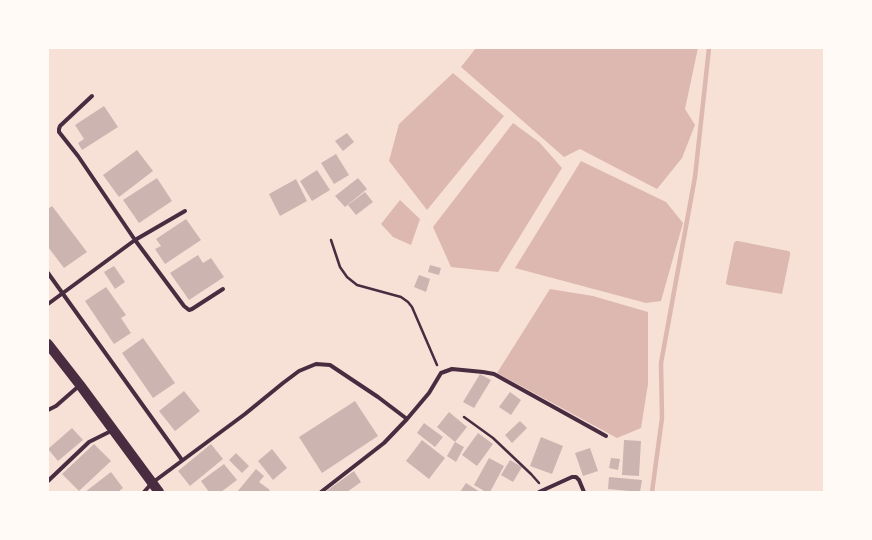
<!DOCTYPE html>
<style>
body{margin:0}
#map{position:relative;width:872px;height:540px;overflow:hidden;background:#f7e1d7;font-family:Quicksand,sans-serif}
canvas{display:block}
.frame{position:absolute;inset:0;border:49px solid #fffaf5;pointer-events:none}
</style>
<div id="map">
<canvas width="872" height="540"></canvas>
<div class="frame"></div>
</div>
<script>
const ctx = document.querySelector('canvas').getContext('2d');
ctx.lineJoin = 'round';
function fillPath(path, color) {
  ctx.fillStyle = color;
  ctx.fill(path, 'evenodd');
}
function poly(rows) {
  const path = new Path2D();
  for (const r of rows) {
    path.moveTo(r[0], r[1]);
    for (let i = 2; i < r.length; i += 2) path.lineTo(r[i], r[i + 1]);
  }
  return path;
}
function stroke(path, color, width, dash) {
  ctx.strokeStyle = color;
  ctx.lineWidth = width;
  ctx.lineCap = dash ? 'butt' : 'round';
  ctx.setLineDash(dash || []);
  ctx.stroke(path);
}
const water = poly([
 [476,48,698,48,685,109,695,125,682,158,657,189,580,149,564,157,461,67],
 [453,73,504,116,427,210,389,161,399,124],
 [513,123,539,142,562,168,498,272,451,267,433,227],
 [581,161,666,202,683,223,661,301,646,303,515,268],
 [400,200,420,219,411,245,393,237,381,224],
 [736,241,738,241,788,251,790,252,790,255,782,294,728,285,726,284,726,282,734,243],
 [550,289,593,296,648,312,648,384,641,428,617,438,497,373]
]);
const stream = poly([
 [652,492,662,418,661,363,695,177,709,48]
]);
const building = poly([
 [104,106,118,127,82,150,78,143,84,139,75,125],
 [347,133,354,142,343,151,335,141],
 [137,150,153,171,119,197,103,175],
 [336,154,349,175,334,184,321,163],
 [317,170,330,190,312,201,300,181],
 [157,178,172,201,139,223,123,200],
 [358,178,367,189,345,207,335,196],
 [296,179,307,201,280,216,269,194],
 [365,192,373,202,356,215,348,205],
 [52,206,87,252,64,268,48,247,48,209],
 [186,219,201,240,165,264,155,249,161,246,156,239],
 [198,255,203,263,211,258,224,277,189,300,170,273],
 [430,265,441,268,439,275,428,272],
 [114,266,125,282,115,289,104,272],
 [419,275,430,279,426,292,414,287],
 [106,287,126,315,121,318,131,333,114,344,85,301],
 [143,338,175,383,153,398,122,353],
 [480,374,491,380,474,408,463,402],
 [184,391,200,411,175,431,159,411],
 [510,392,521,400,511,415,499,407],
 [355,401,378,436,322,473,299,437],
 [449,412,467,427,455,442,437,427],
 [520,421,527,428,512,443,505,435],
 [424,423,443,437,435,447,417,433],
 [72,428,83,440,58,461,48,449],
 [478,433,493,444,477,466,462,455],
 [541,437,563,446,552,474,530,466],
 [422,440,445,458,429,479,406,461],
 [624,440,641,441,639,476,622,475],
 [455,442,464,447,456,462,447,456],
 [94,444,111,461,79,491,62,474],
 [211,444,223,459,190,486,178,471],
 [590,448,598,471,583,476,575,453],
 [272,449,287,468,273,480,258,461],
 [236,453,249,466,242,473,229,460],
 [489,458,504,466,490,492,486,492,474,485],
 [611,458,620,459,618,470,609,468],
 [510,460,522,467,513,482,501,475],
 [224,464,237,480,221,492,209,492,201,481],
 [256,469,264,476,259,482,270,490,268,492,237,492],
 [354,471,361,482,347,492,325,492],
 [111,472,123,488,118,492,85,492],
 [609,477,642,480,640,492,608,489],
 [466,483,480,492,460,492]
]);
const path = poly([
 [331,240,340,267,347,277,357,285,401,297,408,302,412,307,437,365],
 [464,417,493,438,531,474,539,483]
]);
const minor = poly([
 [92,96,60,126,59,129,59,132,78,156,135,240,184,306,189,310,192,309,223,289],
 [48,273,182,460],
 [48,304,135,240,185,211],
 [48,410,56,406,80,385],
 [48,481,89,442,113,430],
 [144,492,152,483,245,414,283,383,299,371,316,364,330,365,378,397,407,419],
 [321,492,384,443,407,419,429,393,441,373,452,369,483,372,494,374,606,436],
 [539,492,572,477,576,477,579,480,584,492]
]);
const primary = poly([
 [48,344,80,385,159,492]
]);
fillPath(water, '#dcb8b0');
stroke(stream, '#dcb8b0', 4.5);
fillPath(building, '#ccb4b1');
stroke(path, '#4a2c40', 2.5);
stroke(minor, '#4a2c40', 4);
stroke(primary, '#4a2c40', 10);
</script>
